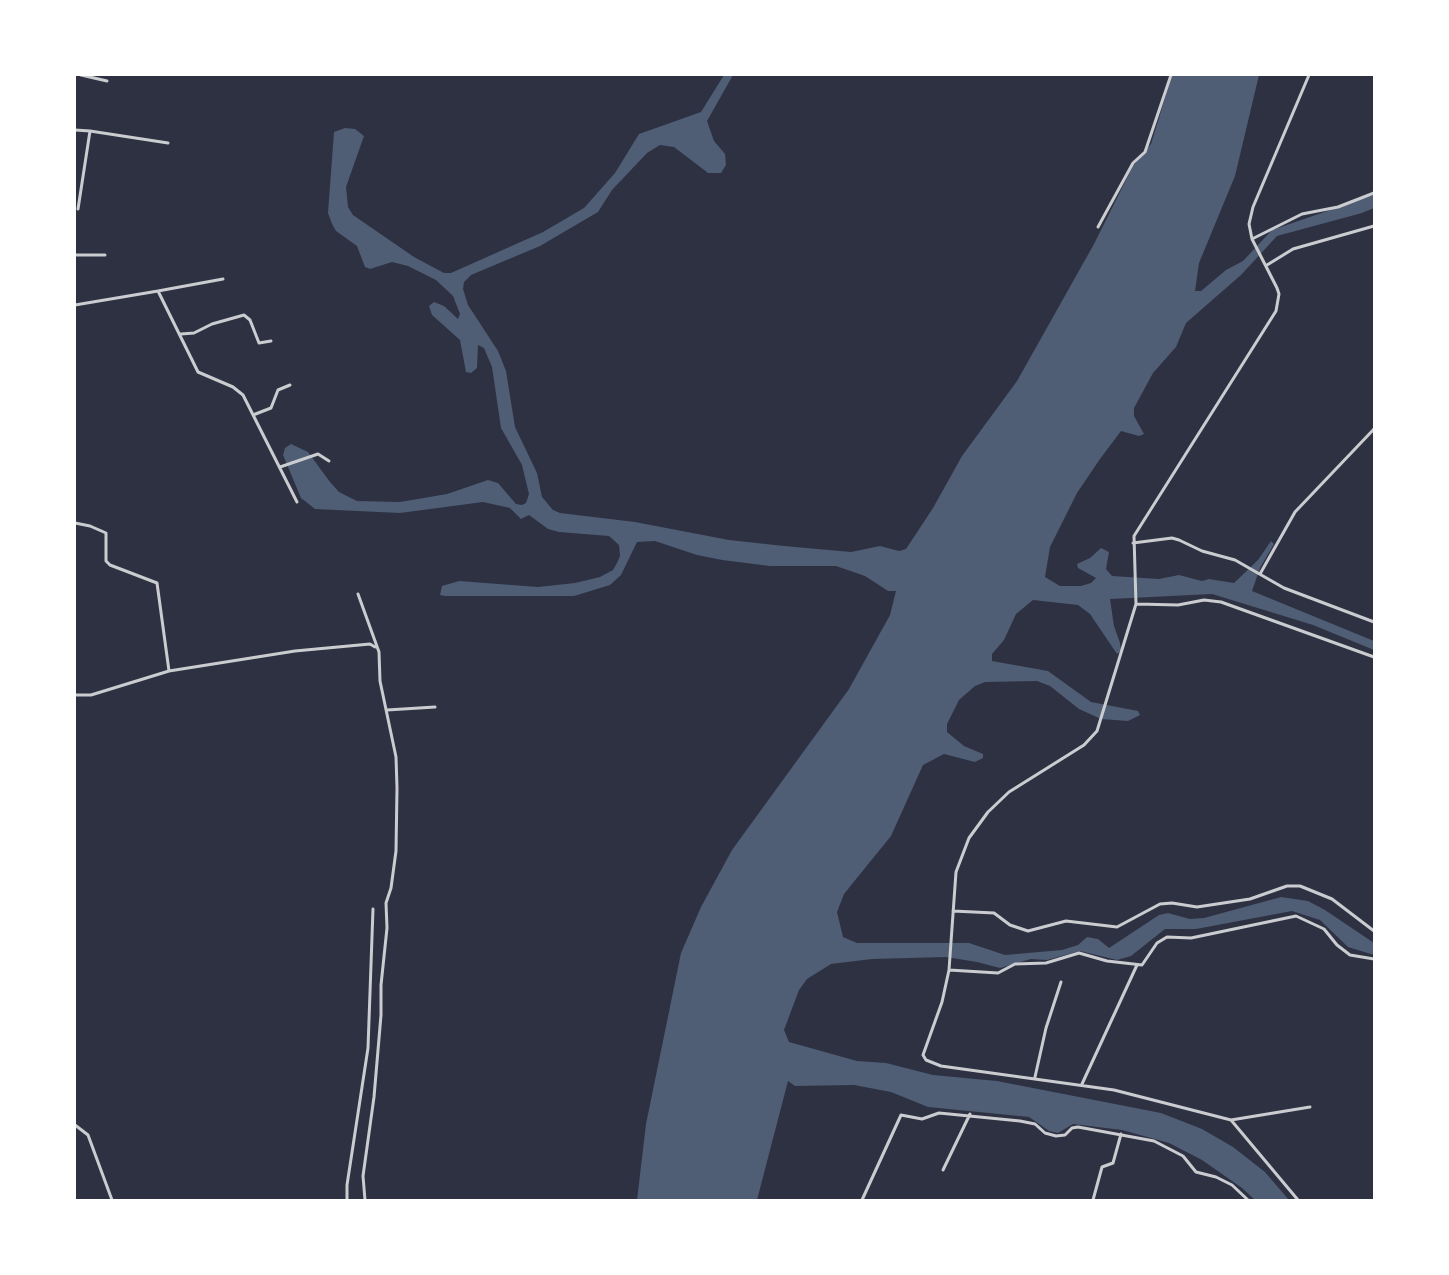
<!DOCTYPE html>
<style>
body{margin:0}
#map{position:relative;width:1449px;height:1275px;overflow:hidden;background:#2d3142;font-family:"Space Grotesk",sans-serif}
canvas{display:block}
.frame{position:absolute;inset:0;border:76px solid #fff;pointer-events:none}
</style>
<div id="map">
<canvas width="1449" height="1275"></canvas>
<div class="frame"></div>
</div>
<script>
const ctx = document.querySelector('canvas').getContext('2d');
ctx.lineJoin = 'round';
function fillPath(path, color) {
  ctx.fillStyle = color;
  ctx.fill(path, 'evenodd');
}
function poly(rows) {
  const path = new Path2D();
  for (const r of rows) {
    path.moveTo(r[0], r[1]);
    for (let i = 2; i < r.length; i += 2) path.lineTo(r[i], r[i + 1]);
  }
  return path;
}
function stroke(path, color, width, dash) {
  ctx.strokeStyle = color;
  ctx.lineWidth = width;
  ctx.lineCap = dash ? 'butt' : 'round';
  ctx.setLineDash(dash || []);
  ctx.stroke(path);
}
const water = poly([
 [724,75,733,75,707,121,714,141,725,154,726,165,721,173,708,173,674,147,660,145,647,153,612,190,598,212,540,246,471,275,464,282,463,289,468,305,498,351,506,371,515,427,537,473,542,497,553,510,560,513,635,522,729,540,784,546,851,552,880,546,899,551,906,549,933,508,962,456,1017,381,1094,244,1133,166,1151,144,1172,75,1259,75,1235,176,1199,263,1195,291,1201,291,1226,270,1243,261,1272,230,1374,195,1374,208,1362,213,1277,236,1241,275,1186,323,1176,347,1153,373,1134,408,1134,416,1144,434,1139,436,1121,431,1100,459,1077,493,1050,547,1045,577,1060,586,1081,586,1091,583,1096,578,1078,568,1077,564,1090,558,1101,548,1109,552,1106,569,1112,576,1159,579,1179,575,1202,581,1209,579,1234,583,1258,560,1271,541,1274,544,1260,568,1252,591,1374,641,1374,650,1313,625,1212,594,1110,599,1114,626,1120,643,1121,651,1117,654,1090,614,1078,605,1033,600,1016,614,1004,640,992,654,992,661,1048,671,1091,702,1138,711,1140,715,1128,721,1101,719,1079,709,1050,686,1037,681,985,682,975,686,959,700,947,724,947,732,964,746,983,754,983,758,975,762,944,754,923,765,891,836,844,894,837,912,843,937,857,943,969,943,1005,955,1062,950,1078,945,1087,937,1098,939,1109,948,1159,915,1168,913,1190,919,1204,918,1281,897,1308,901,1325,910,1374,943,1374,955,1348,947,1320,920,1292,911,1196,929,1165,929,1131,956,1117,960,1080,951,1047,960,1031,959,1000,968,977,962,946,957,872,959,831,964,807,979,799,990,784,1030,789,1042,857,1061,886,1063,933,1075,997,1081,1161,1113,1202,1129,1233,1147,1265,1172,1289,1200,1255,1200,1242,1188,1202,1160,1169,1143,1122,1130,1073,1124,1058,1133,1049,1131,1029,1117,928,1107,891,1092,854,1085,795,1086,788,1081,757,1200,637,1200,646,1124,681,953,701,907,732,850,849,689,890,615,896,591,888,591,865,576,836,566,770,566,722,560,697,555,655,541,637,542,621,575,610,585,574,596,445,596,440,595,442,586,459,581,538,587,575,583,600,577,613,570,617,563,620,556,619,545,609,536,559,532,548,529,529,515,521,519,510,508,483,502,400,513,315,509,301,498,283,455,285,448,291,444,308,452,330,482,339,492,357,501,400,502,447,494,488,480,498,483,516,504,522,505,526,503,529,494,522,465,501,428,492,367,484,348,478,345,477,368,471,373,466,372,460,340,432,315,429,306,434,302,444,306,458,319,460,314,453,296,436,280,408,266,392,262,370,269,365,267,357,246,336,231,332,224,328,213,334,132,345,128,355,129,364,136,346,187,348,207,353,215,414,257,444,273,451,273,543,232,584,208,615,173,639,134,701,112]
]);
const minor = poly([
 [81,75,107,81],
 [75,130,90,131,78,209],
 [90,131,168,143],
 [1098,227,1133,163,1145,152,1171,75],
 [1252,239,1302,214,1338,207,1374,193],
 [75,255,105,255],
 [1267,265,1293,249,1374,226],
 [158,291,223,279],
 [75,305,158,291,198,372,233,387,243,395,297,502],
 [181,334,194,333,212,324,244,315,250,320,259,343,271,341],
 [253,415,271,408,278,390,290,385],
 [280,467,318,454,329,461],
 [75,523,90,526,106,533,106,561,110,565,157,583,169,671],
 [1133,543,1172,538,1179,540,1202,551,1235,560,1284,588,1374,622],
 [1260,574,1295,512,1374,429],
 [358,594,379,652,380,681,396,757,397,788,396,851,391,888,386,903,387,928,381,985,381,1015,374,1097,363,1176,365,1200],
 [1137,604,1178,605,1204,600,1221,602,1374,657],
 [75,695,91,695,169,671,295,651,370,644,375,647],
 [387,710,435,707],
 [953,911,994,913,1010,925,1028,931,1066,921,1117,927,1160,904,1172,903,1197,907,1250,899,1287,886,1300,886,1332,899,1374,931],
 [949,970,998,973,1015,964,1046,963,1079,953,1107,961,1142,965,1157,943,1167,937,1191,938,1296,916,1324,929,1337,945,1350,955,1374,959],
 [1035,1077,1046,1028,1061,982],
 [1082,1084,1137,965],
 [1231,1120,1310,1107],
 [75,1125,88,1135,112,1200],
 [943,1170,970,1114],
 [347,1200,347,1185,368,1048,373,909],
 [862,1200,901,1115,922,1119,939,1113,1020,1121,1035,1124,1045,1133,1056,1136,1065,1135,1072,1128,1078,1127,1154,1141,1183,1156,1196,1172,1216,1177,1232,1185,1248,1200],
 [1093,1200,1102,1167,1113,1163,1121,1134],
 [1298,1200,1231,1120,1114,1090,941,1066,926,1060,923,1055,942,1002,949,970,956,872,969,838,988,812,1009,792,1084,745,1097,731,1136,604,1134,536,1276,311,1279,294,1277,288,1252,239,1249,224,1253,207,1309,75]
]);
fillPath(water, '#4f5d75');
stroke(minor, '#caccd0', 3);
</script>
